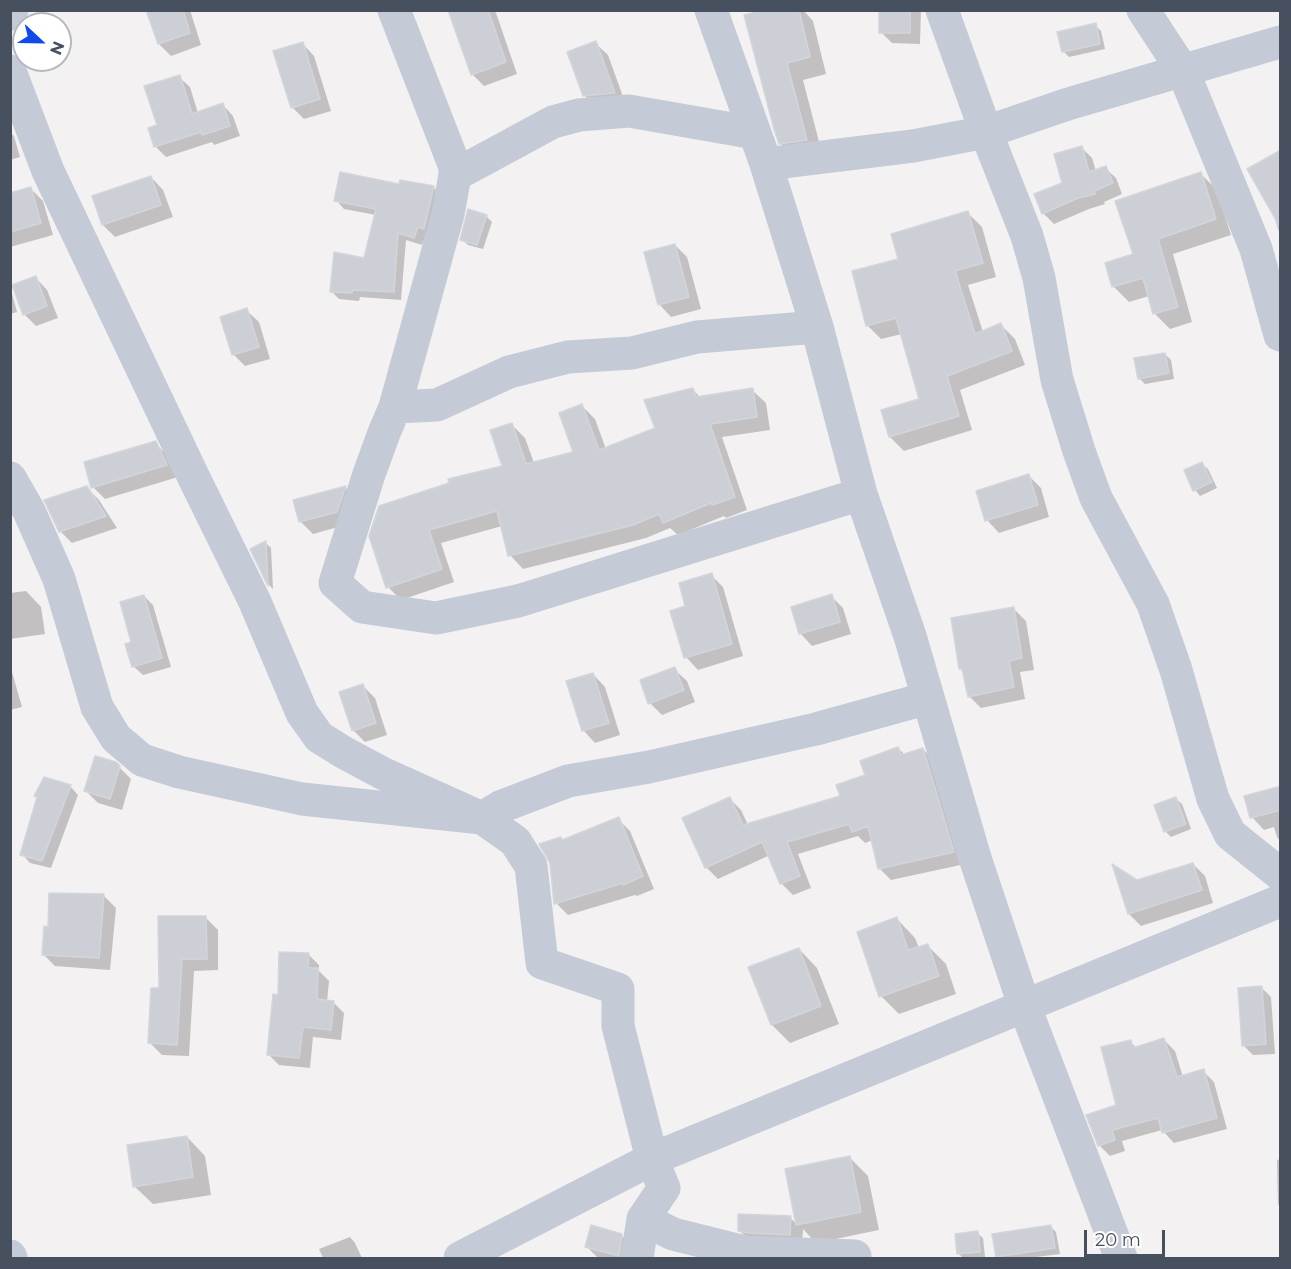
<!DOCTYPE html>
<style>
body{margin:0}
#map{position:relative;width:1291px;height:1269px;overflow:hidden;background:#f3f1f1;font-family:Montserrat,sans-serif}
canvas{display:block}
.frame{position:absolute;inset:0;border:12px solid #47505f;pointer-events:none}
.north{position:absolute;left:12px;top:12px;width:60px;height:60px;box-sizing:border-box;background:#fff;border:2px solid #b5b9bf;border-radius:50%;rotate:112deg;font-size:16px;font-weight:700;line-height:24px;text-align:center;color:#47505f}
.north::after{content:'';display:block;margin:auto;width:21px;height:27px;background:#104aed;clip-path:polygon(50% 0,100% 100%,50% 72%,0 100%)}
.scale{position:absolute;left:1084px;top:1230px;width:81px;height:27px;box-sizing:border-box;border:3px solid #47505f;border-top:0;padding-left:8px;font-size:18px;line-height:21px;white-space:nowrap;color:#47505f;-webkit-text-stroke:4px #fff;paint-order:stroke}
</style>
<div id="map">
<canvas width="1291" height="1269"></canvas>
<div class="frame"></div>
<div class="north">N</div>
<div class="scale">20 m</div>
</div>
<script>
const ctx = document.querySelector('canvas').getContext('2d');
ctx.lineJoin = 'round';
function fillPath(path, color) {
  ctx.fillStyle = color;
  ctx.fill(path, 'evenodd');
}
function poly(rows) {
  const path = new Path2D();
  for (const r of rows) {
    path.moveTo(r[0], r[1]);
    for (let i = 2; i < r.length; i += 2) path.lineTo(r[i], r[i + 1]);
  }
  return path;
}
function stroke(path, color, width, dash) {
  ctx.strokeStyle = color;
  ctx.lineWidth = width;
  ctx.lineCap = dash ? 'butt' : 'round';
  ctx.setLineDash(dash || []);
  ctx.stroke(path);
}
const shadow = poly([
 [148,10,190,10,201,45,171,56,159,44],
 [495,10,517,74,484,86,472,74,450,11],
 [769,10,803,10,813,21,826,74,803,80,823,157,797,160,780,143],
 [881,10,921,10,920,44,892,43,881,32],
 [1095,25,1101,31,1105,49,1069,57,1063,51],
 [302,43,314,56,331,111,304,119,292,107],
 [595,43,608,55,626,105,596,107,584,95],
 [179,77,190,87,198,113,223,105,233,116,240,136,214,145,212,142,166,157,155,146,158,126],
 [10,133,14,136,20,157,10,160],
 [1081,147,1092,158,1096,171,1105,168,1116,178,1122,194,1104,202,1105,204,1089,209,1054,224,1043,213,1064,184],
 [1280,152,1280,235,1273,213],
 [1201,174,1216,189,1231,235,1173,254,1192,322,1170,329,1154,313,1149,296,1129,302,1113,286,1135,255],
 [151,177,163,190,173,217,115,237,103,225],
 [400,185,433,187,441,195,422,245,406,240,401,300,360,297,359,301,339,299,331,291,366,260,376,215,344,209,336,200],
 [31,189,43,201,53,235,10,247,10,195],
 [968,213,982,227,996,277,968,285,983,332,1001,325,1015,339,1025,365,960,390,972,430,904,451,890,437,883,411,921,400,902,334,881,339,867,325,900,260],
 [486,216,492,222,483,249,468,245,462,239],
 [675,245,687,257,701,309,671,317,659,304],
 [35,277,47,290,58,318,36,326,24,314],
 [10,286,17,312,10,314],
 [246,310,259,322,270,359,245,366,233,354],
 [1165,354,1171,360,1174,379,1145,384,1139,378],
 [693,390,701,398,752,390,766,403,770,430,722,437,747,510,726,518,724,516,678,535,670,528,646,538,523,569,510,555,502,526,441,543,454,582,401,600,388,587,371,536,504,467,512,425,525,438,534,463,575,453,582,406,595,419,606,449,657,429],
 [155,443,167,455,178,477,105,499,93,487],
 [1202,464,1208,469,1217,488,1200,496,1195,490,1186,471],
 [1029,476,1041,488,1049,517,999,533,987,520,978,492],
 [86,487,99,500,117,528,72,543,60,531],
 [345,487,357,499,349,524,313,534,301,522,295,501],
 [266,543,271,548,273,589,269,585,252,549],
 [711,575,723,587,743,656,698,670,686,657,687,607],
 [26,591,41,607,45,634,10,639,10,593],
 [144,596,153,605,171,667,143,675,133,666,133,644],
 [831,596,843,608,851,634,812,646,800,633],
 [1014,609,1026,621,1034,670,1020,672,1025,699,981,708,969,696,964,672,961,668],
 [10,665,22,707,10,710],
 [674,669,687,681,695,702,662,715,650,703],
 [593,674,605,687,620,735,595,743,583,730],
 [363,686,375,698,387,735,365,742,353,730],
 [898,748,905,755,923,749,934,761,965,864,891,880,879,868,873,840,865,843,858,836,798,854,811,888,793,895,781,883,770,855,718,879,706,867,729,798,741,810,748,825,842,797],
 [119,767,131,779,122,810,98,803,86,791],
 [70,786,78,795,51,868,30,863,22,854,39,799],
 [1280,787,1280,841,1277,837,1274,827,1264,830,1252,817],
 [1176,799,1182,804,1191,829,1171,837,1165,831],
 [618,819,630,831,654,889,637,896,635,895,568,915,556,903,563,842],
 [1193,864,1205,876,1213,903,1141,926,1129,914,1115,867,1137,882],
 [104,896,116,908,110,970,55,966,43,954,50,928],
 [205,917,218,930,218,970,194,971,189,1056,162,1055,150,1043,160,990],
 [897,919,915,938,919,948,927,945,946,964,956,994,899,1014,881,996],
 [799,949,817,968,839,1024,790,1043,772,1025],
 [308,954,319,965,319,971,329,981,327,1002,334,1003,344,1013,341,1040,313,1037,310,1068,279,1065,268,1054,279,996],
 [1261,987,1271,997,1275,1054,1253,1055,1243,1045],
 [1164,1040,1175,1051,1183,1077,1203,1071,1214,1082,1227,1129,1174,1143,1162,1130,1122,1141,1125,1151,1110,1156,1099,1145,1118,1106,1130,1042,1137,1048],
 [187,1137,205,1156,211,1195,153,1204,134,1186],
 [850,1158,868,1176,879,1230,816,1243,803,1229,802,1246,752,1243,739,1230,790,1218,798,1225,787,1170],
 [1280,1159,1280,1207,1278,1204,1277,1160],
 [1050,1226,1056,1232,1060,1254,1028,1258,999,1258,997,1257],
 [977,1233,983,1238,985,1257,963,1258,958,1253],
 [621,1235,633,1247,632,1258,598,1258,587,1247],
 [350,1237,355,1243,362,1258,323,1258,319,1249]
]);
const building = poly([
 [146,10,183,10,190,33,158,44,146,10],
 [448,10,488,10,506,62,471,75,448,10],
 [763,10,799,10,810,57,787,63,807,140,779,144,774,129,744,15,763,10],
 [879,10,910,10,910,33,879,33,879,10],
 [1096,23,1100,44,1062,52,1057,32,1096,23],
 [596,41,615,93,583,96,567,52,596,41],
 [303,42,320,99,291,108,273,51,303,42],
 [180,75,192,114,223,103,230,126,202,135,201,132,154,147,148,128,157,125,144,86,180,75],
 [1082,146,1089,172,1106,166,1113,183,1094,191,1095,194,1078,198,1042,214,1034,194,1062,183,1054,154,1082,146],
 [1281,150,1281,229,1247,169,1281,150],
 [340,172,399,184,400,180,434,186,424,229,418,227,414,238,398,233,394,292,352,290,352,293,330,292,334,252,364,258,376,209,334,201,340,172],
 [1201,172,1216,219,1158,239,1178,307,1153,314,1143,278,1112,287,1105,263,1133,254,1115,201,1201,172],
 [151,176,161,205,102,225,92,196,151,176],
 [31,187,41,223,10,232,10,193,31,187],
 [468,209,487,215,477,245,460,240,468,209],
 [968,211,983,263,955,271,975,334,1001,323,1012,351,947,376,959,416,889,437,881,410,919,399,896,318,866,326,852,271,898,259,891,234,968,211],
 [675,244,689,297,658,305,644,252,675,244],
 [36,276,47,306,23,315,12,285,36,276],
 [247,308,259,347,232,355,220,317,247,308],
 [1165,353,1169,373,1138,379,1134,358,1165,353],
 [693,388,696,397,753,388,757,417,710,424,735,497,712,505,711,503,663,523,659,514,633,525,508,556,497,511,429,530,442,569,386,588,369,536,379,506,449,483,448,479,502,466,490,430,512,423,526,464,573,452,559,413,582,404,599,450,655,428,644,400,693,388],
 [156,441,167,465,91,488,84,462,156,441],
 [1202,462,1212,482,1193,491,1184,470,1202,462],
 [1029,474,1038,505,985,521,976,491,1029,474],
 [87,486,106,516,59,532,44,500,87,486],
 [346,486,337,512,299,522,293,500,346,486],
 [266,541,268,586,250,549,266,541],
 [712,573,732,644,684,658,670,611,685,606,679,583,712,573],
 [832,594,840,622,799,634,791,607,832,594],
 [144,595,162,658,132,667,125,644,131,642,120,602,144,595],
 [1014,607,1022,658,1009,661,1014,687,968,697,962,669,959,669,951,618,1014,607],
 [675,667,684,690,648,704,640,680,675,667],
 [593,673,609,723,582,731,566,681,593,673],
 [363,684,376,723,352,731,339,692,363,684],
 [898,747,901,755,923,748,954,852,878,869,868,826,852,832,849,824,787,842,800,876,780,884,762,842,705,868,682,818,730,797,743,825,840,796,836,785,865,775,860,761,898,747],
 [95,756,116,762,120,766,110,799,84,791,95,756],
 [44,777,71,785,42,861,20,855,37,797,34,796,44,777],
 [1281,786,1281,810,1250,818,1244,796,1281,786],
 [1176,797,1186,824,1164,832,1154,805,1176,797],
 [619,817,643,876,623,885,623,883,554,904,550,863,539,844,561,837,562,840,619,817],
 [1193,863,1202,890,1128,914,1112,864,1137,880,1193,863],
 [49,893,104,894,99,958,42,955,44,926,48,927,49,893],
 [158,916,206,916,207,959,182,959,177,1045,148,1043,151,988,159,988,158,916],
 [897,917,908,950,928,944,939,976,879,997,857,932,897,917],
 [799,948,821,1006,771,1025,748,967,799,948],
 [279,952,309,953,308,968,318,968,317,999,334,1001,331,1030,303,1027,299,1058,267,1055,273,994,278,995,279,952],
 [1262,986,1266,1044,1242,1046,1238,988,1262,986],
 [1164,1038,1177,1077,1204,1069,1217,1118,1162,1133,1158,1118,1112,1130,1115,1140,1098,1146,1086,1115,1116,1105,1101,1047,1131,1040,1133,1048,1164,1038],
 [187,1136,193,1177,133,1187,127,1145,187,1136],
 [850,1156,861,1212,796,1225,785,1169,850,1156],
 [738,1214,791,1216,790,1235,748,1233,738,1231,738,1214],
 [591,1225,622,1234,619,1256,585,1247,591,1225],
 [1051,1225,1055,1248,996,1257,992,1234,1051,1225],
 [978,1231,980,1252,957,1254,955,1234,978,1231]
]);
const minor = poly([
 [394,10,455,167,455,175,448,214,395,407,384,433,369,474,335,583,362,607,436,618,518,601,861,494],
 [711,10,766,164,817,327,861,494,910,636,975,858,1024,1005,1121,1258],
 [942,10,986,132,1027,236,1039,278,1057,380,1079,451,1096,498,1153,604,1176,670,1213,799,1230,834,1280,874],
 [1143,10,1183,71,1256,249,1280,335],
 [10,14,12,10],
 [10,71,48,171,194,478,255,602,302,713,319,737,343,752,382,773,482,818,515,841,531,866,542,963,618,989,618,1026,652,1159,664,1188,643,1219,637,1258],
 [766,164,913,146,986,132,1068,104,1280,42],
 [455,175,553,122,579,115,629,111,755,133],
 [395,407,437,405,509,372,568,357,632,353,697,337,817,327],
 [10,478,29,511,59,579,97,707,116,738,142,760,179,772,302,799,482,818,500,807,568,781,649,767,816,729,928,698],
 [643,1219,673,1234,745,1252,855,1256],
 [10,1256,11,1258],
 [460,1258,652,1159,1280,901]
]);
fillPath(shadow, '#0003');
fillPath(building, '#cccfd5');
stroke(building, '#d4d5dc', 1.5);
stroke(minor, '#c4cad6', 33);
</script>
